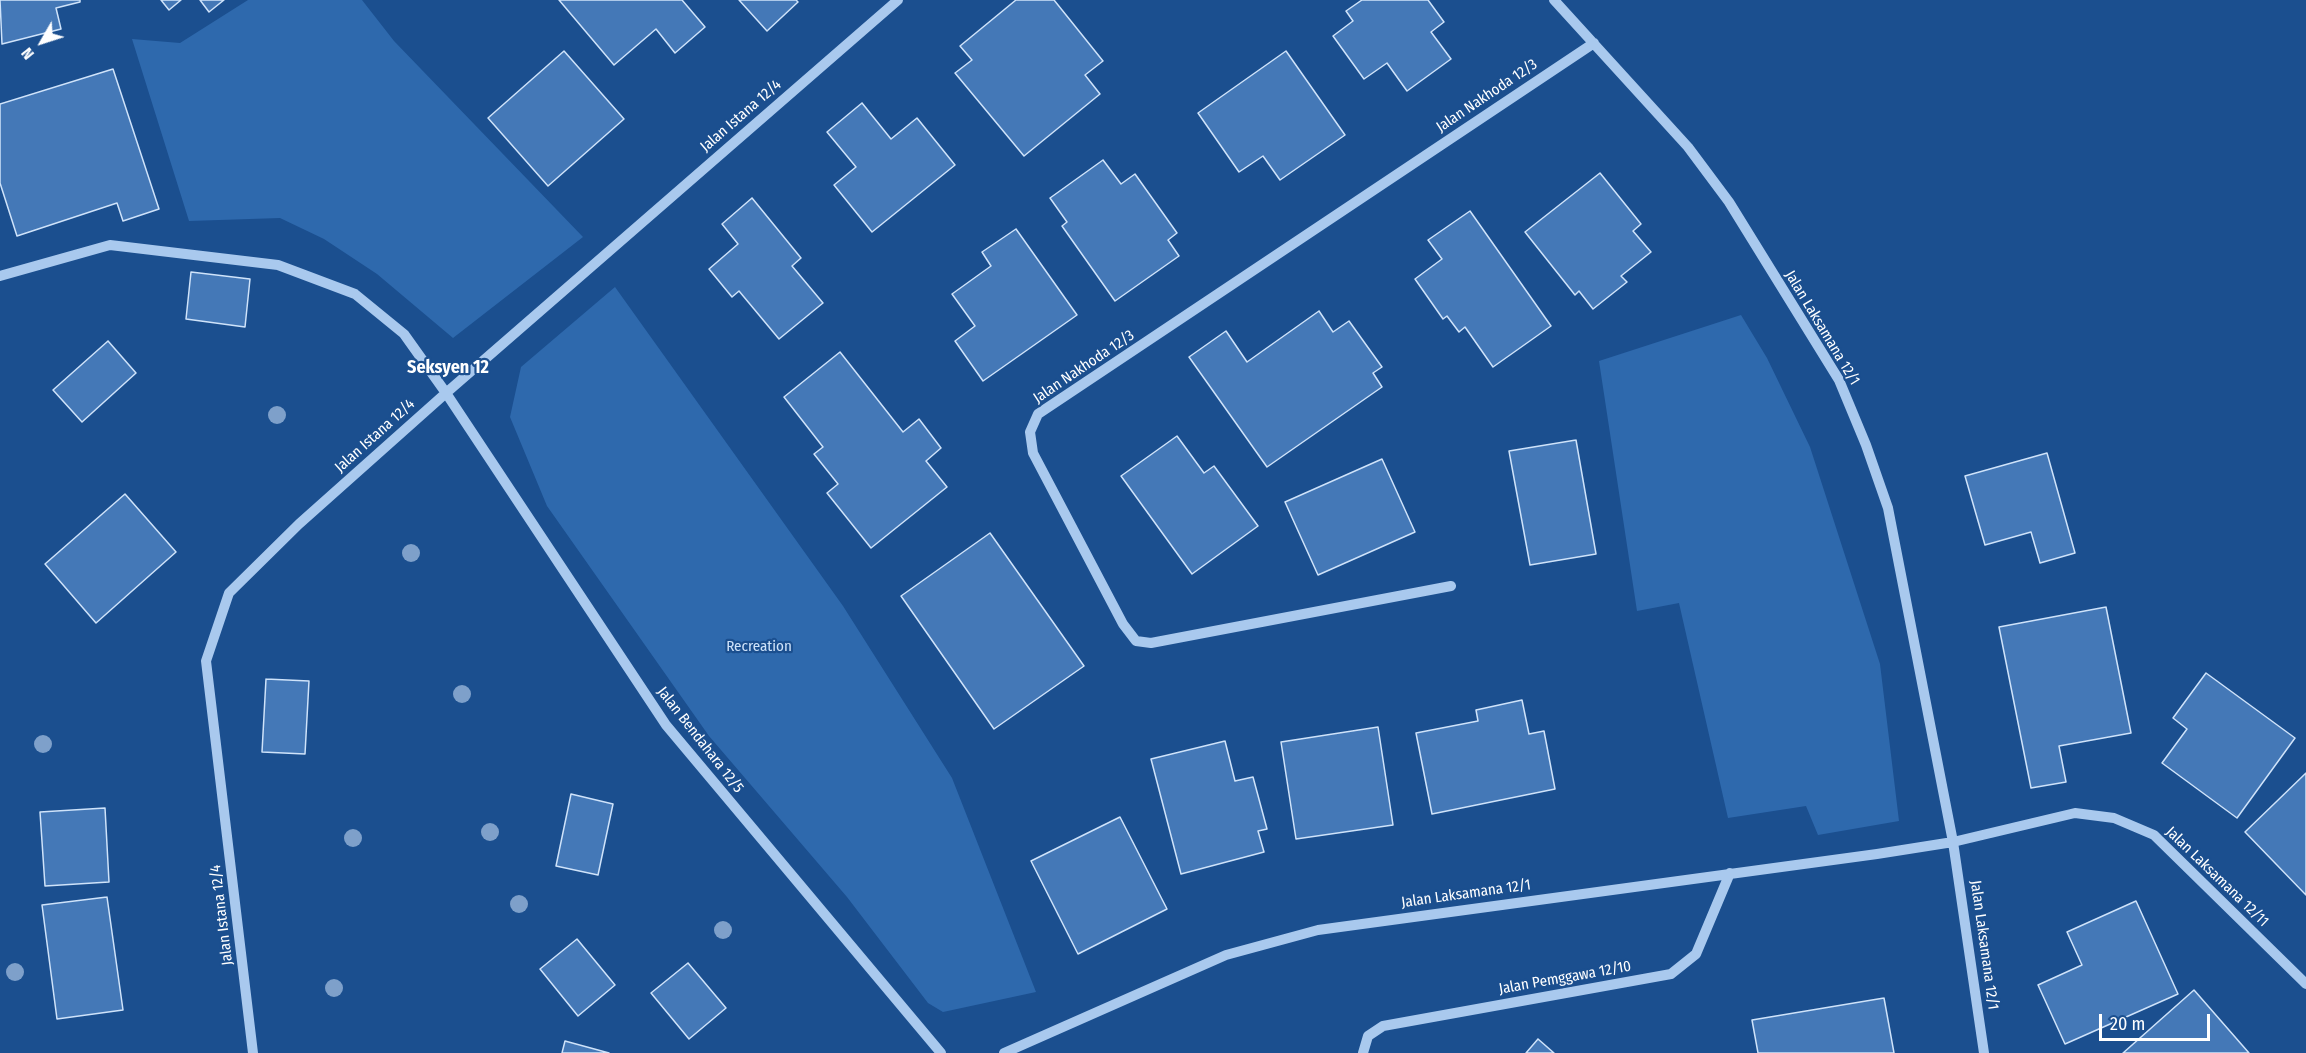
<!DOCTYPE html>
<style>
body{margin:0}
#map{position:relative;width:2306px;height:1053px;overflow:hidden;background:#1b4f8f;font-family:"Fira Sans Condensed",sans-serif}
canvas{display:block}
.north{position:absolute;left:12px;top:12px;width:60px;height:60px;-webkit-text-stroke:4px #1b4f8f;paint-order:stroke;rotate:231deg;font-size:16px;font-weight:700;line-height:24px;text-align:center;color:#fff}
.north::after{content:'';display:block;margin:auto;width:21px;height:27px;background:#fff;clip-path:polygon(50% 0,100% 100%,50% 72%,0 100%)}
.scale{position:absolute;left:2099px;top:1014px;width:111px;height:27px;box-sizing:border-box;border:3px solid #fff;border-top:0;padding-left:8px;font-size:18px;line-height:21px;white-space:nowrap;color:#fff;-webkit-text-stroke:4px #1b4f8f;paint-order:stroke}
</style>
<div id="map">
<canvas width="2306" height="1053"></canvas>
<div class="north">N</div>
<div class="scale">20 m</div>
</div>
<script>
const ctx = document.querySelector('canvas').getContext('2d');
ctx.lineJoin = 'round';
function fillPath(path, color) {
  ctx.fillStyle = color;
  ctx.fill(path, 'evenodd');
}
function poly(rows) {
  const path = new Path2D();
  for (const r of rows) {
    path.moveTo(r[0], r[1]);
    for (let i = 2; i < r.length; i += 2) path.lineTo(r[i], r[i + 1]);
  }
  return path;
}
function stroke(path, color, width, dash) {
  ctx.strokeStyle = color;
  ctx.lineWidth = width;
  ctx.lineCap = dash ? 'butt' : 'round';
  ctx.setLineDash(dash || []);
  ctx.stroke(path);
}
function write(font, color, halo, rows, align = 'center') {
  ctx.font = font + ' "Fira Sans Condensed",sans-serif';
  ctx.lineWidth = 4.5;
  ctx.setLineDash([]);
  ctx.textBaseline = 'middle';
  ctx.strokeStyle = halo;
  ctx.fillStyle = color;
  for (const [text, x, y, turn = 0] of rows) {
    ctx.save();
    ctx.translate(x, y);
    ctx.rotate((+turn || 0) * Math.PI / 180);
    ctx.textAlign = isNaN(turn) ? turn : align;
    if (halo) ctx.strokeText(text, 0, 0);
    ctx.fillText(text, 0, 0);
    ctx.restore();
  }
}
const green = poly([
 [248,0,362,0,394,41,583,237,453,338,377,274,324,239,280,218,189,221,132,39,180,43],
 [615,287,843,606,952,778,1036,992,943,1012,928,1003,847,897,709,736,547,506,510,417,521,367],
 [1741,315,1767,358,1810,447,1880,664,1899,821,1818,835,1806,806,1728,818,1679,603,1637,611,1599,361]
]);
const building = poly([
 [0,0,80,0,80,2,56,8,61,29,2,44,0,0],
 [161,0,181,0,169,10,161,0],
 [200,0,224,0,209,12,200,0],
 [559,0,682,0,705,27,675,53,656,29,614,65,559,0],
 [739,0,796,0,798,2,767,31,739,0],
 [1016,0,1054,0,1103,61,1085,75,1100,94,1024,156,955,73,972,60,960,46,1016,0],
 [1362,0,1428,0,1444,22,1431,32,1451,59,1407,91,1387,63,1364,79,1333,36,1353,21,1346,11,1362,0],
 [564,51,624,119,548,186,488,118,564,51],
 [1286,51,1345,135,1280,180,1263,156,1239,172,1198,113,1286,51],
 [113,69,159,209,123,221,117,203,17,236,0,183,0,104,113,69],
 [862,103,891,139,917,118,955,165,872,232,834,185,856,167,827,132,862,103],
 [1103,160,1121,184,1135,174,1177,233,1168,240,1179,256,1115,301,1062,226,1067,222,1050,198,1103,160],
 [1600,173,1641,224,1633,231,1651,252,1621,276,1627,282,1593,309,1579,291,1575,295,1525,232,1600,173],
 [752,198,801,258,792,266,823,303,779,339,739,291,732,297,709,269,738,244,722,224,752,198],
 [1470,211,1551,326,1493,367,1465,327,1459,332,1447,316,1443,319,1415,279,1442,259,1428,240,1470,211],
 [1016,229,1077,315,983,381,955,341,975,326,952,294,991,266,982,252,1016,229],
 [191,272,250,279,245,327,186,319,191,272],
 [1319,311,1333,332,1349,321,1382,367,1373,373,1382,387,1267,467,1189,357,1226,331,1247,362,1319,311],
 [108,341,136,373,82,422,53,390,108,341],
 [840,352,903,432,919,419,941,448,926,461,947,487,871,548,827,493,838,484,814,454,823,447,784,397,840,352],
 [1177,436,1204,473,1214,466,1258,526,1192,574,1121,476,1177,436],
 [1576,440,1596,554,1530,565,1509,451,1576,440],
 [2047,453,2075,553,2040,563,2031,532,1985,545,1965,476,2047,453],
 [1382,459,1415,532,1318,575,1285,502,1382,459],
 [125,494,176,552,96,623,45,564,125,494],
 [990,533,1084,666,994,729,901,596,990,533],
 [2106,607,2131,733,2059,746,2066,782,2031,788,1999,627,2106,607],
 [2206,673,2295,738,2237,818,2162,763,2187,729,2173,718,2206,673],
 [266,679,309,681,305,754,262,752,266,679],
 [1522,700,1529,734,1544,731,1555,789,1432,814,1416,733,1478,721,1476,710,1522,700],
 [1378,727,1393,825,1296,839,1281,742,1378,727],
 [1225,741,1235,781,1253,777,1267,829,1258,831,1264,852,1181,874,1151,759,1225,741],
 [2306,773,2306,895,2245,832,2306,773],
 [571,794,613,804,598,875,556,866,571,794],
 [105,808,109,882,45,886,40,812,105,808],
 [1120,817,1167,909,1078,954,1031,861,1120,817],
 [107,897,123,1010,57,1019,42,905,107,897],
 [2136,901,2178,994,2065,1044,2038,985,2082,965,2067,932,2136,901],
 [577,939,615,985,578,1016,540,969,577,939],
 [688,963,726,1008,689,1039,651,993,688,963],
 [2194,990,2249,1053,2123,1053,2194,990],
 [1884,998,1894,1053,1758,1053,1752,1020,1884,998],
 [1538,1039,1554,1053,1526,1053,1538,1039],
 [565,1041,609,1053,562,1053,565,1041]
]);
const minor = poly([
 [1554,0,1688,147,1729,202,1839,380,1866,445,1888,508,1953,842,1984,1053],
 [0,276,110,245,278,265,355,294,404,334,446,393,666,725,941,1053],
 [1451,586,1151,643,1136,641,1123,624,1033,453,1030,432,1038,414,1594,43],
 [253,1053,206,661,229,593,299,524,446,393,898,0],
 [1004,1053,1226,955,1318,930,1877,854,1953,842,2075,813,2114,818,2154,835,2306,984],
 [1363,1053,1368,1036,1383,1026,1671,974,1696,954,1730,873]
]);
const trees = [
 [277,415],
 [411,553],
 [462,694],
 [43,744],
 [490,832],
 [353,838],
 [519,904],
 [723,930],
 [15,972],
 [334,988]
];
const streetNames = [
 ["Jalan Nakhoda 12/3",1487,96,-34],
 ["Jalan Istana 12/4",741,116,-41],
 ["Jalan Laksamana 12/1",1822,328,59],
 ["Jalan Nakhoda 12/3",1084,367,-34],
 ["Jalan Istana 12/4",375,436,-42],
 ["Jalan Bendahara 12/5",700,740,52],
 ["Jalan Laksamana 12/11",2217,877,44],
 ["Jalan Laksamana 12/1",1466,894,-8],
 ["Jalan Istana 12/4",222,915,-97],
 ["Jalan Laksamana 12/1",1984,945,82],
 ["Jalan Pemggawa 12/10",1565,978,-10]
];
const parkNames = [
 ["Recreation",759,647]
];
const quarterNames = [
 ["Seksyen 12",448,368]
];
fillPath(green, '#2e69ad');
fillPath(building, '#4478b7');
stroke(building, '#cfe3fa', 1.5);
stroke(minor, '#a9c9ee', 10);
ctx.fillStyle = '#7ea0ca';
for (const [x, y] of trees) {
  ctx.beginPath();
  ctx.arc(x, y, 9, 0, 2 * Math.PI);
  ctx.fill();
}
write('15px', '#fff', '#1b4f8f', streetNames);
write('15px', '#cfe3fa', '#1b4f8f', parkNames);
write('bold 18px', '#fff', '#1b4f8f', quarterNames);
</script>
